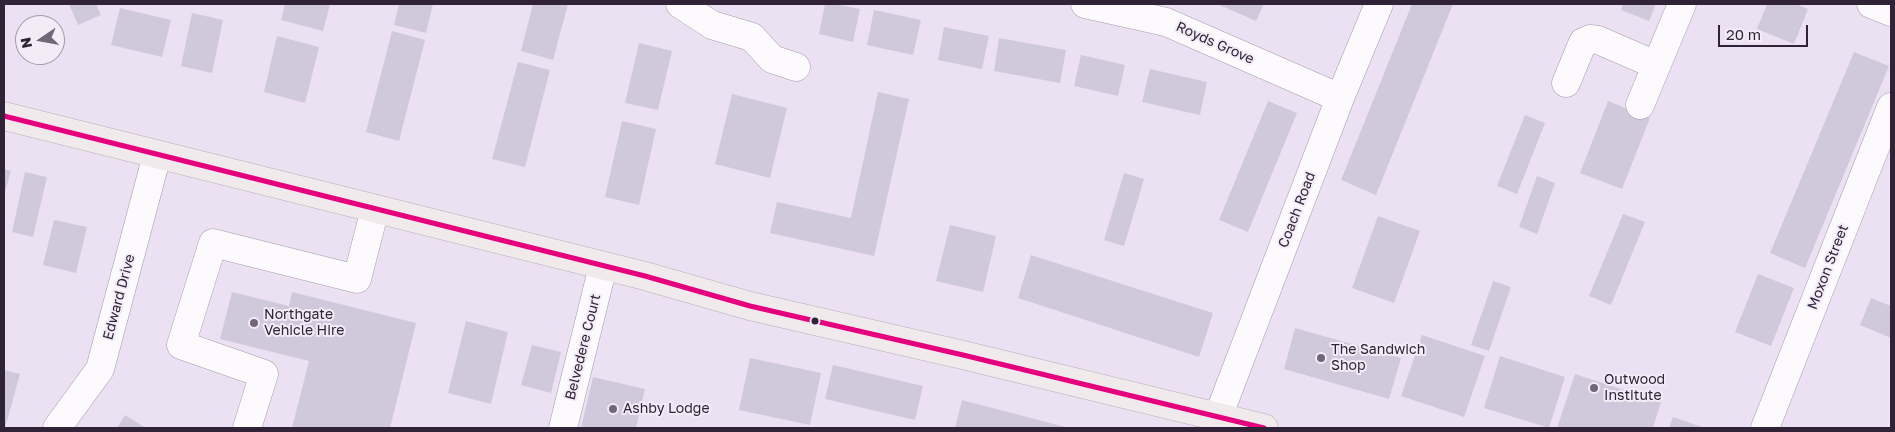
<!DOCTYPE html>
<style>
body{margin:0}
#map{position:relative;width:1895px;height:432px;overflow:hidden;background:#ece1f2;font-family:"Golos Text",sans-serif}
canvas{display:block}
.frame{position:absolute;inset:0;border:5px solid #302337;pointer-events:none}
.north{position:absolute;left:15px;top:15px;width:50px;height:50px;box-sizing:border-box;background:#f3ecf7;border:1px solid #a59caa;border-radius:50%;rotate:258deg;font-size:14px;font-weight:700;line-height:20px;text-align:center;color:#302337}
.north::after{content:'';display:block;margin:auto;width:18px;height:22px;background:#726678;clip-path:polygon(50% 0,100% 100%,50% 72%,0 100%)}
.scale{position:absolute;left:1718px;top:25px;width:90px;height:22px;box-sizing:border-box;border:2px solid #302337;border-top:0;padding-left:6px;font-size:15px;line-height:18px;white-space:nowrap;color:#302337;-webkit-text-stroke:4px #f3ecf7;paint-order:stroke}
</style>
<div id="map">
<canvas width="1895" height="432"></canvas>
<div class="frame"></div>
<div class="north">N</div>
<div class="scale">20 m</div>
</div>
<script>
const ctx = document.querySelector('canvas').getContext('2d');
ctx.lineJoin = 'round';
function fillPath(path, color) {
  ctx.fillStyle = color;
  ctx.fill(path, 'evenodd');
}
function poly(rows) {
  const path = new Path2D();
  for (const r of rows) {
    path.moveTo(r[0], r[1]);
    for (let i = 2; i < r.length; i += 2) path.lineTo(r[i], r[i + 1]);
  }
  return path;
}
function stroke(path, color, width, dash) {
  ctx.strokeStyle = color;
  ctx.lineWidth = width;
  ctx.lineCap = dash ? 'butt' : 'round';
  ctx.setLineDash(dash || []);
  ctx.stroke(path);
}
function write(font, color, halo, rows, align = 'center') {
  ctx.font = font + ' "Golos Text",sans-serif';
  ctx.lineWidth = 4;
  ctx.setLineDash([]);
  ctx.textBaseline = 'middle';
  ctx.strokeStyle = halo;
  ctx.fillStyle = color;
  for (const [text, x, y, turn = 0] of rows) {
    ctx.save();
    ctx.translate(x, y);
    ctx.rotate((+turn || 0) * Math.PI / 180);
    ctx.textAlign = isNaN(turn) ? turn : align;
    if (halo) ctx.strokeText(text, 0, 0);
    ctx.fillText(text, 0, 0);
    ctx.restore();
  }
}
const building = poly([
 [69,4,96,4,101,15,78,25],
 [285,4,330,4,323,31,281,20],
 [399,4,433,4,426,33,394,25],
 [533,4,568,4,553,60,521,51],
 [825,4,834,4,860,9,853,42,819,34],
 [1217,4,1264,4,1256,21],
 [1412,4,1453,4,1376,195,1341,180],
 [1623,4,1656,4,1649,21,1621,10],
 [1767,4,1796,4,1808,9,1794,44,1757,29],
 [120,8,171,20,162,57,111,45],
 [874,10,921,20,913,55,867,45],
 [192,13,223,20,212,73,181,66],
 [944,27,989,36,982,69,938,60],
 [392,31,425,40,399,141,366,132],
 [277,36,319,47,305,103,264,92],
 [999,38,1066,50,1060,83,994,71],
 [639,43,672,51,658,110,625,103],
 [1854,52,1889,66,1805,268,1770,253],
 [1081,55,1125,65,1118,96,1074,86],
 [518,62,550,70,525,167,492,159],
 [1150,69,1207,82,1200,115,1142,102],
 [878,92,909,99,874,256,770,233,777,202,851,218],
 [732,94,787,108,770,178,715,164],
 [1268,101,1297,113,1248,232,1219,220],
 [1608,101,1650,118,1622,189,1580,173],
 [1525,115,1545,123,1517,194,1497,186],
 [622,121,656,129,639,205,605,197],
 [4,169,11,171,4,195],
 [25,172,47,177,33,237,12,232],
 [1124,173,1144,179,1124,246,1104,240],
 [1537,176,1555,183,1537,234,1519,227],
 [1623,214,1645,222,1611,305,1589,296],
 [1378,216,1420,231,1394,303,1352,288],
 [54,220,87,227,76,273,43,265],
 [950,225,996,236,983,292,936,281],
 [1031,255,1213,313,1199,357,1018,298],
 [1758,274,1794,288,1771,346,1735,332],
 [1493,281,1511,287,1489,351,1471,345],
 [232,292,289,306,292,292,416,323,390,428,292,428,309,361,220,339],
 [1871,298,1891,306,1891,338,1860,325],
 [466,321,508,332,491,404,448,393],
 [1295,328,1401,358,1389,399,1284,369],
 [1422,335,1485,356,1464,417,1401,396],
 [532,345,561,352,551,393,521,385],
 [1500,356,1565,377,1549,428,1484,408],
 [750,358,821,373,810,425,739,410],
 [833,365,923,386,915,420,825,399],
 [4,370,20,374,5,428,4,428],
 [1575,374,1661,402,1653,428,1557,428],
 [593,377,645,389,636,428,581,428],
 [962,400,1069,428,955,428],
 [125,415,146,428,117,428],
 [1673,417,1705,428,1669,428]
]);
const minor = poly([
 [680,4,712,25,752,37,772,59,796,67],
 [1085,4,1166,22,1340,98],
 [1871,4,1891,12],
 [1566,83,1583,42,1590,39,1598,40,1656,65],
 [1640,105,1682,4],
 [1218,417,1340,98,1379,4],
 [57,428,100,369,157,155],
 [247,428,264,374,181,345,213,243,357,279,375,209],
 [563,428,603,266],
 [1765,428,1891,107]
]);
const major = poly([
 [4,116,645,276,750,306,963,355,1264,428]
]);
const bus1 = poly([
 [4,116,645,276,750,306,963,355,1264,428]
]);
const markers = [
 [815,321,4.5,"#302337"],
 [254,323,5,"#726678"],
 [1321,358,5,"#726678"],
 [1594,388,5,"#726678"],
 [613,409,5,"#726678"]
];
const streetNames = [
 ["Royds Grove",1215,43,24],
 ["Coach Road",1297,210,-69],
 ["Moxon Street",1828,267,-69],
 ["Edward Drive",119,297,-75],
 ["Belvedere Court",583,347,-76]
];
const poiNames = [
 ["Northgate",264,315],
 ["Vehicle Hire",264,331],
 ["The Sandwich",1331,350],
 ["Shop",1331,366],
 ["Outwood",1604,380],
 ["Institute",1604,396],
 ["Ashby Lodge",623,409]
];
fillPath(building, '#d0c9dc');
stroke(minor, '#a59bac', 29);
stroke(major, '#baabb5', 29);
stroke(minor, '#fcfafd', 28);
stroke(major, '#f1eaed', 28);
stroke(bus1, '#e5007d', 5);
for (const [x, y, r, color] of markers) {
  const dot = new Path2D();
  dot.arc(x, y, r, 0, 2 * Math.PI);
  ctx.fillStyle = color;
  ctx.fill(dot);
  stroke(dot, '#f3ecf7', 2);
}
write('14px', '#302337', '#f3ecf7', streetNames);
write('14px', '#302337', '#f3ecf7', poiNames, 'left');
</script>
